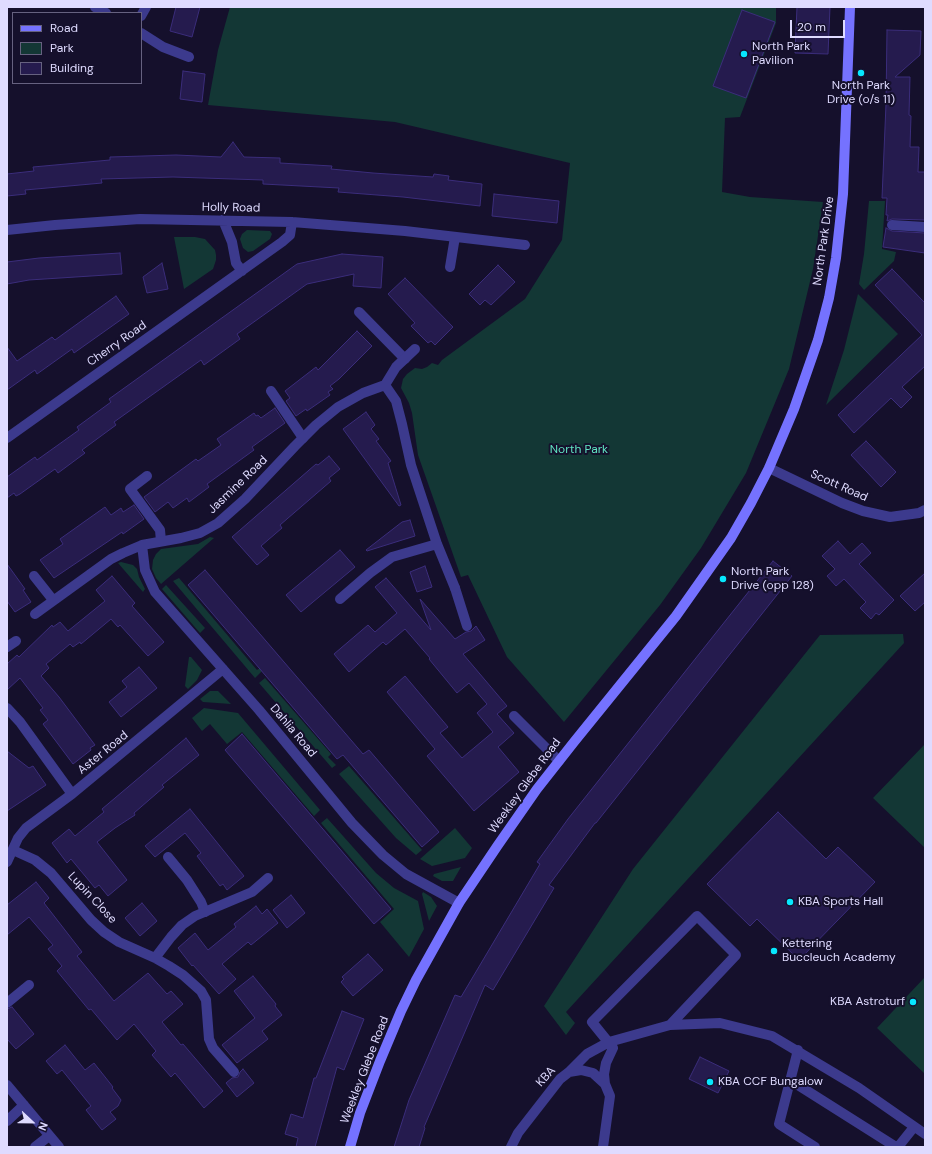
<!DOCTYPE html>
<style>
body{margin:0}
#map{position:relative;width:932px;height:1154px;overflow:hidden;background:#15102c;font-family:"DM Sans",sans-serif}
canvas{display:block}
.frame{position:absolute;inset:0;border:8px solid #dfdbff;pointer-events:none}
.legend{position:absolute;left:12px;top:12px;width:130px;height:72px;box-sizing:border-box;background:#15102c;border:1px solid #666180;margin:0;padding:5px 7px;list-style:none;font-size:12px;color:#dfdbff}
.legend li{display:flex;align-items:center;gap:8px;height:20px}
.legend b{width:20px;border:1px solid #666180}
.north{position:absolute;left:12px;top:1102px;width:40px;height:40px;-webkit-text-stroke:3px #15102c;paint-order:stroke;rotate:112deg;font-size:11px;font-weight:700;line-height:16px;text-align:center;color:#dfdbff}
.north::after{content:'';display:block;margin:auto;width:14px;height:18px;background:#dfdbff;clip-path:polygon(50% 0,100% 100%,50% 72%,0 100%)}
.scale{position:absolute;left:790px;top:20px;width:55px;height:18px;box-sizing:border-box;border:2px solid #dfdbff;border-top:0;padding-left:5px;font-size:12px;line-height:14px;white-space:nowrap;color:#dfdbff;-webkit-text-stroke:3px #15102c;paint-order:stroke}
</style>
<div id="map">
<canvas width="932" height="1154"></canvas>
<div class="frame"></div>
<ul class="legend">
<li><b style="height:5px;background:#7572ff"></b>Road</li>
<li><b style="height:11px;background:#133735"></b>Park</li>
<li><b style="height:11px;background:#251b4e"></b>Building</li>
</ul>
<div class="north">N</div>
<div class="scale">20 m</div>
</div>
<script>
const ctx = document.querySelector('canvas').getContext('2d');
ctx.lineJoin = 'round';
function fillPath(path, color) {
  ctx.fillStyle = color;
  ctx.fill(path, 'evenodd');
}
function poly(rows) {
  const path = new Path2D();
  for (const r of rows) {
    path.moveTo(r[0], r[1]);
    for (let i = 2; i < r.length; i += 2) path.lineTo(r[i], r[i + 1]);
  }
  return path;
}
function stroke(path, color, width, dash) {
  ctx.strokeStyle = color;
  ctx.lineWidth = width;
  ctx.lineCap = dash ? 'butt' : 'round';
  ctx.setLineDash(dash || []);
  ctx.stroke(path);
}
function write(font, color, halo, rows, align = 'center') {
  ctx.font = font + ' "DM Sans",sans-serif';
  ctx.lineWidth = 4;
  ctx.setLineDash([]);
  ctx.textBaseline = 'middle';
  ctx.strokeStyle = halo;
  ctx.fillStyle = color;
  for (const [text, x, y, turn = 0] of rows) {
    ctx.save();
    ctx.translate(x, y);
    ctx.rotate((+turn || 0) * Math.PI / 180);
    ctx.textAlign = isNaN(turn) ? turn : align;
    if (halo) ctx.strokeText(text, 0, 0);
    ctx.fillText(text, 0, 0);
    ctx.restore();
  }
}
const green = poly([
 [230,7,776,7,776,23,740,117,725,118,722,192,750,197,823,202,813,269,789,369,746,473,701,548,660,605,564,722,507,657,468,575,461,577,418,455,412,413,409,403,401,388,403,379,407,374,415,368,422,369,427,367,432,363,438,365,442,360,525,299,562,240,570,163,395,122,208,105,218,50],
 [869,201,885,201,882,249,896,252,894,261,864,290,859,284,864,254],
 [247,230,270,231,272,234,270,239,253,251,248,252,243,248,240,239,242,234],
 [174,237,195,237,205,239,215,250,216,255,216,260,213,269,184,289],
 [858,294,898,334,826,405,844,350],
 [210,537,214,538,161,584,156,578,152,569,153,560,156,554,161,549,198,544],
 [121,562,133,565,137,569,139,577,145,589,143,592,118,563],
 [179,578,257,670,260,668,262,671,255,678,173,581],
 [166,585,205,628,200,633,162,589],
 [903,634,904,643,566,1012,575,1023,566,1035,544,1006,633,869,820,635],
 [189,657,191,657,202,670,197,680,188,689,185,686],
 [265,678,331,754,328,757,336,765,332,768,259,683],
 [210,691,218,691,231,704,203,702,200,699],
 [204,708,238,713,320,810,314,816,242,732,227,744,210,724,202,731,192,718],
 [925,744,925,848,873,798],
 [349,766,422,850,416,855,396,838,339,774],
 [327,818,376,873,394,888,418,901,424,929,409,957,380,922,394,909,321,823],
 [455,828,472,848,465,858,432,866,420,859],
 [461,867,453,881,442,881,433,876,434,874],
 [423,892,431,897,437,906,429,921,422,894],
 [925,977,925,1074,877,1028]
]);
const building = poly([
 [176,7,200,7,192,37,170,31,176,7],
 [797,7,830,7,828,54,795,53,797,7],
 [742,10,775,22,746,98,713,86,742,10],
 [887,30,921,31,920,55,895,77,910,77,909,115,911,116,910,147,919,147,918,172,925,172,925,220,892,219,887,221,888,215,886,215,887,198,882,198,886,104,887,30],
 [183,71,205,74,202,102,180,99,183,71],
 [233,142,244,157,280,158,280,163,332,166,331,169,373,173,433,177,434,174,449,176,448,180,482,184,480,206,403,197,338,192,339,188,263,184,263,180,173,177,101,179,102,183,25,190,26,194,7,196,7,174,34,171,33,167,110,160,110,157,176,155,221,157,233,142],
 [494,194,559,201,557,223,492,216,494,194],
 [886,228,892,231,925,233,925,253,883,247,886,228],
 [120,253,122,274,29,280,7,284,7,262,39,258,120,253],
 [342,254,383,257,381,288,353,286,354,274,307,284,237,334,240,339,204,365,201,360,114,422,116,425,82,450,85,453,58,473,55,469,20,494,16,496,14,493,7,498,7,477,35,457,37,460,79,430,77,427,111,402,109,399,297,264,342,254],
 [162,263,168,289,147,293,143,277,162,263],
 [498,265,515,282,491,305,485,300,480,305,469,294,498,265],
 [892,269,925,303,925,366,902,387,912,397,901,408,891,398,854,433,838,415,922,335,875,285,892,269],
 [405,278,453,327,435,345,431,341,428,343,411,326,415,323,388,294,405,278],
 [116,296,129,314,74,353,72,349,37,374,35,370,7,390,7,347,17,361,52,337,55,340,116,296],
 [357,331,372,346,339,379,330,386,333,389,328,392,330,395,307,411,306,409,296,416,286,401,290,398,285,391,316,367,318,370,357,331],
 [275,408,285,423,252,447,254,450,207,484,209,487,189,502,187,498,173,508,168,502,155,512,144,497,196,459,198,461,221,445,217,439,254,413,256,416,258,415,261,418,275,408],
 [366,412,375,425,371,429,379,439,376,441,391,461,388,463,401,505,399,506,343,429,366,412],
 [866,441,896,472,881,487,851,455,866,441],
 [329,456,340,469,329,478,331,481,280,525,282,528,261,546,269,555,257,565,232,537,316,464,318,465,329,456],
 [134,505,144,519,123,534,122,532,54,578,40,560,63,544,60,539,105,507,111,515,121,508,123,512,134,505],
 [410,520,415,536,367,551,366,550,402,522,410,520],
 [838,541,850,554,862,543,871,553,859,564,894,600,879,615,876,613,871,619,860,608,866,602,844,579,836,586,827,576,835,569,822,556,838,541],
 [340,550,355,567,301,612,286,595,340,550],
 [773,561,792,576,596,823,595,823,549,885,554,888,493,990,485,985,424,1127,425,1128,419,1147,394,1147,409,1100,455,995,461,997,540,864,537,862,568,819,773,561],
 [7,564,25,589,23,590,31,602,15,612,7,601,7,564],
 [425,566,432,587,417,592,410,572,425,566],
 [205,570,363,754,369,750,439,832,422,847,343,755,337,759,188,585,205,570],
 [925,573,925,602,915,611,900,596,925,573],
 [112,576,135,603,132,606,164,642,148,656,120,625,118,627,111,619,81,644,80,642,73,647,70,644,46,664,49,668,41,676,59,697,95,745,90,748,91,750,73,764,43,724,48,720,40,710,43,708,20,678,7,690,7,664,17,655,19,657,52,625,53,627,60,622,68,631,105,601,96,590,112,576],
 [386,578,431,630,420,599,455,639,466,632,471,631,476,626,485,640,463,654,507,706,497,714,514,733,498,747,519,772,474,811,427,756,435,749,387,692,405,676,448,727,440,733,462,758,493,732,477,713,487,704,469,683,457,693,429,659,430,658,405,629,386,645,383,642,349,672,334,654,368,625,375,632,397,613,375,587,386,578],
 [139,667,157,688,121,717,109,702,127,687,122,681,139,667],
 [242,734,391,909,374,924,225,750,242,734],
 [186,738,199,755,162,785,164,787,134,813,135,815,115,828,97,842,127,880,108,896,99,885,95,888,71,859,67,863,52,843,69,829,75,836,104,812,102,809,186,738],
 [7,751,29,768,33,766,46,785,7,811,7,751],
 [190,809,244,876,227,890,223,884,220,886,197,856,201,853,185,833,155,857,145,846,190,809],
 [778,812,826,859,838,847,875,882,799,960,757,919,750,926,707,884,778,812],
 [36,882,49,898,44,903,82,952,77,956,114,1001,148,973,167,994,171,991,183,1004,162,1022,181,1045,183,1044,223,1091,204,1108,175,1073,171,1077,152,1055,156,1051,134,1024,117,1040,91,1009,89,1010,57,971,62,966,48,949,53,945,29,917,7,935,7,905,36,882],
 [291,895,305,913,287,928,273,910,291,895],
 [142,903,157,921,140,936,125,918,142,903],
 [256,906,262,914,267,909,278,923,251,945,248,942,222,964,236,979,219,994,193,965,192,966,178,948,195,933,208,950,236,927,234,924,256,906],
 [368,954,383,970,353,996,341,982,344,979,342,977,368,954],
 [253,976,276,1004,275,1006,282,1015,262,1031,268,1039,237,1063,222,1045,255,1018,234,991,253,976],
 [12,1007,34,1034,16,1049,7,1039,7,1009,12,1007],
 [342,1011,364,1019,344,1070,337,1067,315,1147,296,1147,298,1138,285,1134,291,1114,303,1118,314,1078,316,1078,342,1011],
 [65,1045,85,1070,94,1063,113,1087,112,1088,121,1100,118,1106,110,1112,116,1119,102,1130,86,1110,91,1106,62,1070,57,1074,46,1061,65,1045],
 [700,1057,729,1071,718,1093,689,1079,700,1057],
 [243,1069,254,1083,237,1097,226,1083,232,1078,238,1077,240,1072,243,1069]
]);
const lane = poly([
 [892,225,925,227],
 [359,312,405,359],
 [271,391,303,438],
 [147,476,130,489,160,530,161,541],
 [455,588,467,626],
 [168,857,187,880,201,902,205,912],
 [7,1003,29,985],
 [798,1050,779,1124,815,1147],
 [569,1072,587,1054,609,1042,670,1025,720,1023,772,1036,859,1088,925,1134],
 [790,1080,896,1147],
 [605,1084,604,1074,606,1063,613,1048,592,1022,697,916,736,955,670,1025],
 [511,1147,518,1133,560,1079,569,1072,581,1070,593,1073,605,1084,610,1096,603,1147],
 [898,1147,914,1127]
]);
const street = poly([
 [95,7,106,13],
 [141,16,146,7],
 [141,33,163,47,189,57],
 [223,220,232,242,236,263,242,271],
 [7,230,55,225,140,219,292,222,405,231,525,245],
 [450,267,455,237],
 [385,385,396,401,402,424,411,465,437,544,455,588],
 [7,438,282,242,290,235,292,222],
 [769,468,842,503,863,511,890,517,919,513,925,510],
 [142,545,145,570,155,592,259,710,352,823,383,855,406,874,459,903],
 [34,576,53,600],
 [340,599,370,573,392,557,437,544],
 [35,614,111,559,123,553,142,545,181,538,200,533,218,523,245,499,295,446,316,425,338,407,363,393,385,385,396,367,415,349],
 [7,647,16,641],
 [7,708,20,722,72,794],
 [514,716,559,761],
 [13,850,35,860,51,873,91,920,104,932,119,942,155,958,169,966,183,975,201,991,206,1000,209,1039,213,1048,234,1072],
 [7,862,18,838,26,828,72,794,223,669],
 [155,958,171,937,182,925,195,916,252,892,268,878],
 [7,1085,59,1147],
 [7,1121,24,1105],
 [35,1147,49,1136]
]);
const secondary = poly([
 [350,1147,360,1113,380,1061,401,1011,416,980,459,903,498,845,537,789,574,742,676,616,731,538,751,503,769,468,794,409,818,340,829,298,836,258,843,194,850,7]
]);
const markers = [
 [744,54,4,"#07e8ff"],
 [861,73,4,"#07e8ff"],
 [723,579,4,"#07e8ff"],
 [790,902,4,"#07e8ff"],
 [774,951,4,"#07e8ff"],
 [913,1002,4,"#07e8ff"],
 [710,1082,4,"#07e8ff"]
];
const poiNames = [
 ["North Park",752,47],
 ["Pavilion",752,61],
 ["North Park",861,86,"center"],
 ["Drive (o/s 11)",861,100,"center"],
 ["North Park",731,572],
 ["Drive (opp 128)",731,586],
 ["KBA Sports Hall",798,902],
 ["Kettering",782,944],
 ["Buccleuch Academy",782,958],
 ["KBA Astroturf",905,1002,"right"],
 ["KBA CCF Bungalow",718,1082]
];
const streetNames = [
 ["Holly Road",231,208,1],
 ["North Park Drive",824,241,-82],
 ["Cherry Road",117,344,-35],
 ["Jasmine Road",238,485,-44],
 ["Scott Road",839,486,24],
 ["Dahlia Road",293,731,50],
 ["Aster Road",103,753,-39],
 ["Weekley Glebe Road",525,786,-54],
 ["Lupin Close",92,898,47],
 ["Weekley Glebe Road",365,1070,-69],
 ["KBA",546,1077,-48]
];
const parkNames = [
 ["North Park",579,450]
];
fillPath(green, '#133735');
fillPath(building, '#251b4e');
stroke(building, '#3b2d7b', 1);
stroke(lane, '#3c3a8d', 10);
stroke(street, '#3c3a8d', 10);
stroke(secondary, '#7572ff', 10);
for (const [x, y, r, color] of markers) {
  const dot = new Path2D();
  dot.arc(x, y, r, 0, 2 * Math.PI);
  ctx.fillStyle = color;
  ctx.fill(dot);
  stroke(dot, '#15102c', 1.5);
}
write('12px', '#dfdbff', '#15102c', poiNames, 'left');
write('12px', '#dfdbff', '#15102c', streetNames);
write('12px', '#61e5c3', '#15102c', parkNames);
</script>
